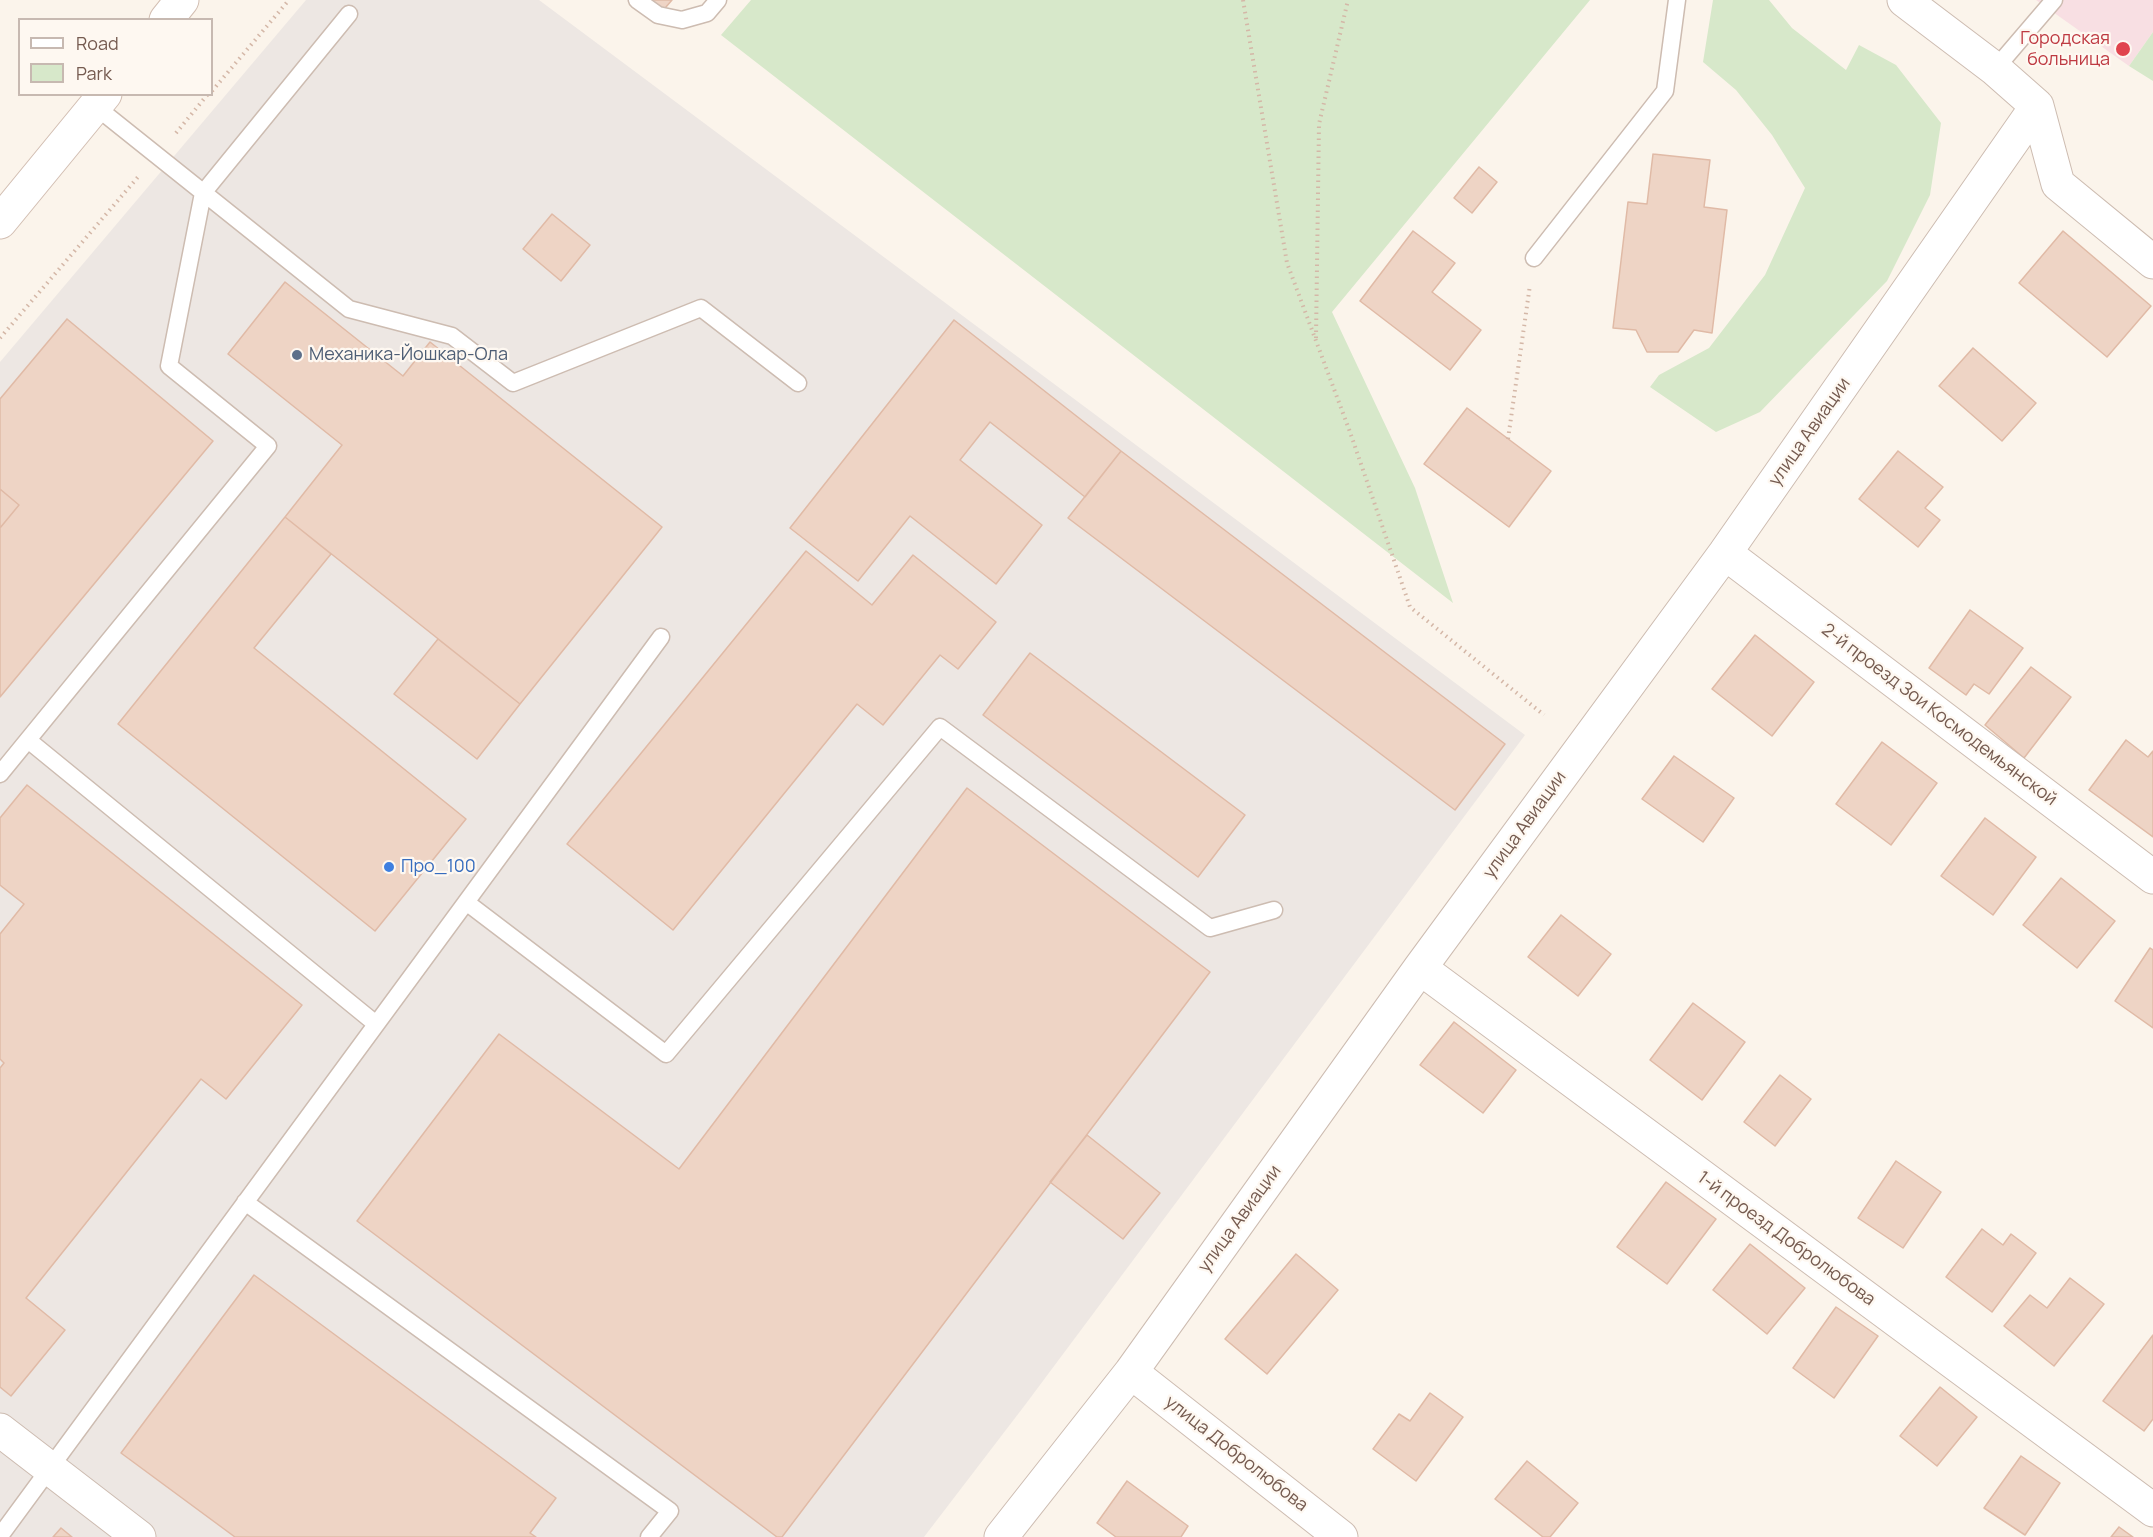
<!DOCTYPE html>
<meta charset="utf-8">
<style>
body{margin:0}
#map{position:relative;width:2153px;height:1537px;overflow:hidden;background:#fbf4eb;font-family:Manrope,sans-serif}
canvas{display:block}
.legend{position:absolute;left:18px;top:18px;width:195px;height:78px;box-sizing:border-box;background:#fef8f1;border:2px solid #c7b9b1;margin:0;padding:8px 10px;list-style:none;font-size:18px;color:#755b50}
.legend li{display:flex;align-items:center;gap:12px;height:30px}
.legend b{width:30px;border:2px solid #c7b9b1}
</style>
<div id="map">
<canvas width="2153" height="1537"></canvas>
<ul class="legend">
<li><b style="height:8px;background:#fff"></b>Road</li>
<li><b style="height:16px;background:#d7e8ca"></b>Park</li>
</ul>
</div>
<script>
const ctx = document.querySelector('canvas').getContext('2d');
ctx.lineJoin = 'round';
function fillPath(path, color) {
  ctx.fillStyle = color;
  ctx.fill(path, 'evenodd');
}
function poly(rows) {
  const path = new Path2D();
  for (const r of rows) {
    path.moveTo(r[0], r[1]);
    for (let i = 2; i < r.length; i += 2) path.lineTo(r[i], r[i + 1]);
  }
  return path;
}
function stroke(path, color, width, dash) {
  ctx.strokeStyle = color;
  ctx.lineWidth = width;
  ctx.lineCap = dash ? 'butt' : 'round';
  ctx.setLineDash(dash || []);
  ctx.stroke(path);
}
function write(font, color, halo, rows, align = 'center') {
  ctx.font = font + ' Manrope,sans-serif';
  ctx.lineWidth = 4.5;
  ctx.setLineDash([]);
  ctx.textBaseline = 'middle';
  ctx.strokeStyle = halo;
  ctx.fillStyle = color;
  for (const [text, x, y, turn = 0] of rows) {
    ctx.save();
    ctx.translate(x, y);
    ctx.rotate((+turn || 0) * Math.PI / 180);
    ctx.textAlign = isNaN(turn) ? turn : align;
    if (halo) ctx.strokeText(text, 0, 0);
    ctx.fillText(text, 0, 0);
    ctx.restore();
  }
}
const industrial = poly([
 [306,0,539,0,1525,735,1025,1405,924,1537,0,1537,0,362]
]);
const medical = poly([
 [2036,0,2153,0,2153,32,2129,66]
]);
const green = poly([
 [751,0,1590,0,1332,312,1415,488,1453,603,721,35],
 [1713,0,1769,0,1792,28,1846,70,1859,45,1896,65,1941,123,1930,195,1887,281,1760,412,1716,432,1650,387,1659,375,1709,348,1765,275,1805,188,1772,135,1736,90,1703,62],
 [2153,32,2153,81,2129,66]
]);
const building = poly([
 [644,0,672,0,660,14,644,0],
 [1653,154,1710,160,1704,207,1727,210,1712,333,1694,330,1678,352,1647,352,1636,330,1613,328,1628,202,1647,204,1653,154],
 [1479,167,1497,182,1472,213,1454,198,1479,167],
 [552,214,590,245,561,281,523,249,552,214],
 [1413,231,1455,263,1432,292,1481,330,1450,370,1360,301,1413,231],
 [2063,231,2151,306,2107,357,2019,283,2063,231],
 [285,282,403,376,430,342,662,527,520,704,285,517,342,445,228,354,285,282],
 [67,319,213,441,0,697,0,528,19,505,0,489,0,399,67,319],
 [954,320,1121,451,1085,497,990,422,960,460,1042,525,996,584,910,516,858,581,790,528,954,320],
 [1973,348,2036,403,2002,441,1939,386,1973,348],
 [1467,408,1551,471,1509,527,1424,464,1467,408],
 [1121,451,1505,744,1455,810,1068,518,1121,451],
 [1898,451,1943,487,1925,508,1940,520,1918,547,1859,499,1898,451],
 [0,489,19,505,0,528,0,489],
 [285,517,331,554,254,648,466,819,375,931,118,724,285,517],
 [806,551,872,605,913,555,996,622,958,669,940,655,883,725,857,704,673,930,567,844,806,551],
 [1970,610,2023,648,1989,694,1974,684,1966,695,1929,668,1970,610],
 [1755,635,1814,682,1772,736,1712,689,1755,635],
 [438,639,520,704,477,759,394,694,438,639],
 [1030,653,1245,815,1198,877,983,715,1030,653],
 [2031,667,2071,697,2024,758,1985,725,2031,667],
 [2126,740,2148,757,2153,751,2153,837,2089,790,2126,740],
 [1882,742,1937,783,1891,845,1836,804,1882,742],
 [1674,756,1734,798,1703,842,1642,799,1674,756],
 [27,785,302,1005,226,1099,201,1079,26,1298,65,1330,11,1396,0,1387,0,1068,4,1063,0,1059,0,934,24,904,0,885,0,818,27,785],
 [967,788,1210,972,782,1537,777,1537,357,1221,499,1034,679,1169,967,788],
 [1985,818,2036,857,1993,915,1941,876,1985,818],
 [2061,878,2115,921,2077,968,2023,925,2061,878],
 [1561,915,1611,954,1578,996,1528,957,1561,915],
 [2150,948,2153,950,2153,1028,2115,1001,2150,948],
 [1693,1003,1745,1042,1702,1100,1650,1060,1693,1003],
 [1454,1022,1516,1070,1483,1113,1420,1065,1454,1022],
 [1780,1075,1811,1099,1775,1146,1744,1122,1780,1075],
 [1087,1135,1160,1193,1123,1239,1050,1182,1087,1135],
 [1896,1161,1941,1192,1903,1248,1858,1218,1896,1161],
 [1666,1182,1716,1219,1667,1284,1617,1247,1666,1182],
 [1982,1229,2003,1245,2011,1234,2036,1253,1992,1312,1946,1277,1982,1229],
 [1750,1244,1805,1288,1767,1334,1713,1290,1750,1244],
 [1296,1254,1338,1290,1267,1374,1225,1339,1296,1254],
 [254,1275,556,1498,530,1533,536,1537,235,1537,121,1453,254,1275],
 [2070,1278,2104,1304,2054,1366,2004,1326,2030,1295,2047,1308,2070,1278],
 [1836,1307,1878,1336,1834,1398,1793,1368,1836,1307],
 [2153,1335,2153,1419,2144,1431,2103,1401,2153,1335],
 [1940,1387,1977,1417,1937,1466,1900,1436,1940,1387],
 [1430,1393,1463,1417,1416,1481,1373,1449,1399,1414,1410,1421,1430,1393],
 [2021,1456,2060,1483,2025,1535,1984,1508,2021,1456],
 [1527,1461,1578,1503,1550,1537,1543,1537,1495,1499,1527,1461],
 [1127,1481,1188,1526,1181,1537,1116,1537,1097,1523,1127,1481],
 [2119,1527,2133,1537,2111,1537,2119,1527],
 [61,1528,72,1537,53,1537,61,1528]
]);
const path = poly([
 [1243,0,1287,263,1350,432,1410,607,1544,715],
 [212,91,289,0],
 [176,133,208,94],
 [0,338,138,177],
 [1316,338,1319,124,1348,0],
 [1508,439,1530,285]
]);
const service = poly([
 [637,0,658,15,682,20,707,13,718,0],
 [1995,69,2054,0],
 [95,106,349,309,452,336,513,383,701,308,798,383],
 [1534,258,1665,91,1677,0],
 [28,740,376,1024],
 [0,774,268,446,169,366,203,193,349,14],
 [466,902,666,1054,940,727,1210,928,1274,910],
 [245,1202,670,1511,649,1537],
 [0,1536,661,637]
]);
const minor = poly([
 [1904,0,1995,69,2037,106,2058,184,2153,262],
 [1725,553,2153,877],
 [1420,968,2153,1510],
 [1131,1372,1341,1537],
 [0,1430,139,1537],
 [1001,1537,1131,1372,1420,968,1725,553,2037,106]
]);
const secondary = poly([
 [166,20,182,0],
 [0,222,105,94]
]);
const markers = [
 [2123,49,8,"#e0444e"],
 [297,355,6,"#5c6f8a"],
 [389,867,6,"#3f7fe0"]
];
const healthNames = [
 ["Городская",2110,39],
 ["больница",2110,60]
];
const serviceNames = [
 ["Механика-Йошкар-Ола",309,355]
];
const streetNames = [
 ["улица Авиации",1810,432,-55],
 ["2-й проезд Зои Космодемьянской",1939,715,37],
 ["улица Авиации",1525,825,-54],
 ["улица Авиации",1240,1219,-54],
 ["1-й проезд Добролюбова",1786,1239,36],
 ["улица Добролюбова",1236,1454,38]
];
const shopNames = [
 ["Про_100",401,867]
];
fillPath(industrial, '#ede7e3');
fillPath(medical, '#f8dfe3');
fillPath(green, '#d7e8ca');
fillPath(building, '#eed4c5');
stroke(building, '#e0baa6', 1.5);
stroke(service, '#cdbcb1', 19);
stroke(minor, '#cdbcb1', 35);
stroke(secondary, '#d2beb2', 35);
stroke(path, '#d4b7a7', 4, [1.5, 4.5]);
stroke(service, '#fff', 16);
stroke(minor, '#fff', 33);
stroke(secondary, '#fff', 33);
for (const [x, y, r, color] of markers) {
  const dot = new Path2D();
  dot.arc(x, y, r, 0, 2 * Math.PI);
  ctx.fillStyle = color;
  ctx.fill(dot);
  stroke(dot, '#fef8f1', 2);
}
write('18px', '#be3a42', '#fef8f1', healthNames, 'right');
write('18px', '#4e5e75', '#fef8f1', serviceNames, 'left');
write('18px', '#755b50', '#fef8f1', streetNames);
write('18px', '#366cbe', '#fef8f1', shopNames, 'left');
</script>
